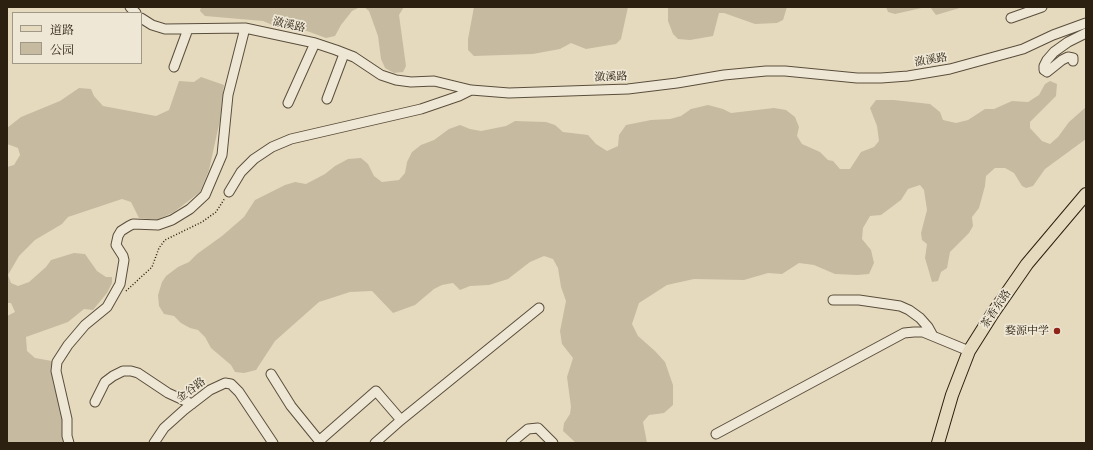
<!DOCTYPE html>
<meta charset="utf-8">
<style>
body{margin:0}
#map{position:relative;width:1093px;height:450px;overflow:hidden;background:#e6dabe;font-family:"Libre Caslon Text","Noto Serif SC",serif}
canvas{display:block}
.frame{position:absolute;inset:0;border:8px solid #2c2011;pointer-events:none}
.legend{position:absolute;left:12px;top:12px;width:130px;height:52px;box-sizing:border-box;background:#efe7d5;border:1px solid #a19787;margin:0;padding:5px 7px;list-style:none;font-size:12px;color:#2c2011}
.legend li{display:flex;align-items:center;gap:8px;height:20px}
.legend b{width:20px;border:1px solid #a19787}
</style>
<div id="map">
<canvas width="1093" height="450"></canvas>
<div class="frame"></div>
<ul class="legend">
<li><b style="height:5px;background:#e6dabe"></b>道路</li>
<li><b style="height:11px;background:#c6baa1"></b>公园</li>
</ul>
</div>
<script>
const ctx = document.querySelector('canvas').getContext('2d');
ctx.lineJoin = 'round';
function fillPath(path, color) {
  ctx.fillStyle = color;
  ctx.fill(path, 'evenodd');
}
function poly(rows) {
  const path = new Path2D();
  for (const r of rows) {
    path.moveTo(r[0], r[1]);
    for (let i = 2; i < r.length; i += 2) path.lineTo(r[i], r[i + 1]);
  }
  return path;
}
function stroke(path, color, width, dash) {
  ctx.strokeStyle = color;
  ctx.lineWidth = width;
  ctx.lineCap = dash ? 'butt' : 'round';
  ctx.setLineDash(dash || []);
  ctx.stroke(path);
}
function write(font, color, halo, rows, align = 'center') {
  ctx.font = font + ' "Libre Caslon Text","Noto Serif SC",serif';
  ctx.lineWidth = 3.5;
  ctx.setLineDash([]);
  ctx.textBaseline = 'middle';
  ctx.strokeStyle = halo;
  ctx.fillStyle = color;
  for (const [text, x, y, turn = 0] of rows) {
    ctx.save();
    ctx.translate(x, y);
    ctx.rotate((+turn || 0) * Math.PI / 180);
    ctx.textAlign = isNaN(turn) ? turn : align;
    if (halo) ctx.strokeText(text, 0, 0);
    ctx.fillText(text, 0, 0);
    ctx.restore();
  }
}
const green = poly([
 [201,7,360,7,352,11,341,25,335,36,326,38,296,27,275,26,263,21,205,16,200,11],
 [364,7,404,7,399,15,406,66,403,72,394,73,385,68,381,59,378,36,369,11],
 [474,7,628,7,621,39,616,44,586,49,571,43,560,49,533,54,474,56,468,50,468,39],
 [668,7,787,7,783,20,777,23,755,24,724,13,719,13,713,36,690,40,678,39,673,34,668,21],
 [886,7,926,7,895,14,888,12],
 [930,7,963,7,936,15],
 [201,77,224,85,220,120,209,170,200,192,174,212,157,220,139,218,131,202,122,199,68,217,62,224,35,240,19,256,8,275,11,283,18,286,29,282,46,267,51,260,74,253,85,254,97,271,106,277,112,277,112,283,107,293,93,310,84,309,68,322,26,337,27,351,35,358,52,361,53,382,62,415,64,443,7,443,7,316,15,312,11,303,7,303,7,167,14,165,20,155,18,148,7,144,7,128,21,117,60,101,79,88,91,89,94,96,103,106,156,116,169,110,179,81,194,82],
 [1050,81,1057,84,1056,96,1030,122,1030,128,1042,141,1050,144,1058,137,1069,122,1086,107,1086,139,1045,169,1033,186,1026,188,1022,186,1014,173,1005,168,995,168,986,176,985,186,979,208,972,217,973,226,969,233,950,252,947,268,941,272,938,281,932,282,925,258,927,244,922,240,921,233,927,210,924,190,920,185,908,189,901,200,881,215,870,216,863,228,862,239,871,250,874,263,869,274,857,275,835,274,814,265,799,263,782,274,768,273,744,280,694,279,667,285,639,303,632,324,638,336,655,351,665,362,673,385,673,405,664,413,649,415,643,422,647,443,576,443,563,431,564,423,570,414,571,407,567,377,573,358,562,344,560,331,566,301,561,287,558,268,553,259,544,256,530,262,508,279,489,285,470,286,460,290,453,283,442,285,434,289,415,305,393,313,372,291,350,292,319,302,275,341,256,370,244,373,235,372,231,365,211,348,205,337,198,330,190,328,181,323,174,316,164,314,159,306,158,295,162,282,166,276,178,267,189,262,197,254,222,236,244,217,255,200,285,185,295,182,306,184,325,174,335,166,348,159,361,158,368,164,374,176,382,182,399,180,405,173,407,162,412,152,421,145,434,140,449,129,460,125,470,129,481,131,506,126,515,121,546,122,555,125,563,132,588,135,596,144,607,151,618,146,619,135,626,125,651,120,670,119,681,116,691,109,708,105,723,109,731,113,774,108,786,110,795,117,799,127,797,136,802,144,820,152,828,160,833,161,840,169,850,169,861,152,874,147,879,141,877,126,870,108,876,100,894,100,930,104,940,112,943,120,956,123,968,120,985,109,994,109,1012,101,1028,102,1039,95,1045,84]
]);
const path = poly([
 [126,291,152,267,159,248,165,240,202,222,216,212,225,198]
]);
const minor = poly([
 [130,7,136,13],
 [141,18,152,25,165,29,245,28,315,43,336,50,354,57,381,75,396,80,411,82,434,81,471,90,509,93,628,89,677,83,724,75,766,71,785,71,857,78,881,78,908,76,950,69,1023,49,1053,35,1086,23],
 [1011,18,1042,7],
 [1073,61,1073,58,1068,57,1062,60,1047,72,1044,70,1044,66,1047,60,1054,52,1068,42,1086,33],
 [174,67,188,29],
 [327,99,344,54],
 [288,103,315,43],
 [229,192,241,172,254,159,272,147,291,139,421,109,459,96,471,90],
 [833,300,859,300,900,306,909,310,920,318,928,327,933,336],
 [271,374,291,406,321,443],
 [95,402,105,382,113,376,123,371,131,371,138,373,168,393,192,404],
 [716,434,904,333,914,332,923,332,969,351],
 [319,441,376,391,401,420],
 [69,443,67,436,67,419,56,371,57,362,68,345,85,325,107,307,120,284,124,260,123,256,116,245,118,236,121,231,129,226,133,224,158,225,172,220,190,209,205,195,222,155,228,95,245,28],
 [154,443,164,428,184,410,210,390,225,383,231,384,239,392,273,443],
 [375,443,401,420,539,308],
 [511,443,528,429,538,428,553,443]
]);
const major = poly([
 [938,443,952,395,969,351,993,313,1027,264,1086,194]
]);
const markers = [
 [1057,331,4,"#8f2418"]
];
const streetNames = [
 ["潋溪路",289,25,13],
 ["潋溪路",931,60,-10],
 ["潋溪路",611,77,-2],
 ["茶香东路",996,309,-56],
 ["金谷路",191,390,-36]
];
const poiNames = [
 ["婺源中学",1049,331]
];
fillPath(green, '#c6baa1');
stroke(minor, '#5a4e3c', 11);
stroke(major, '#2c2011', 14);
stroke(path, '#2c2011', 1.5, [1, 2]);
stroke(minor, '#efe7d5', 9);
stroke(major, '#e6dabe', 12);
for (const [x, y, r, color] of markers) {
  const dot = new Path2D();
  dot.arc(x, y, r, 0, 2 * Math.PI);
  ctx.fillStyle = color;
  ctx.fill(dot);
  stroke(dot, '#efe7d5', 1.5);
}
write('11px', '#2c2011', '#efe7d5', streetNames);
write('11px', '#2c2011', '#efe7d5', poiNames, 'right');
</script>
